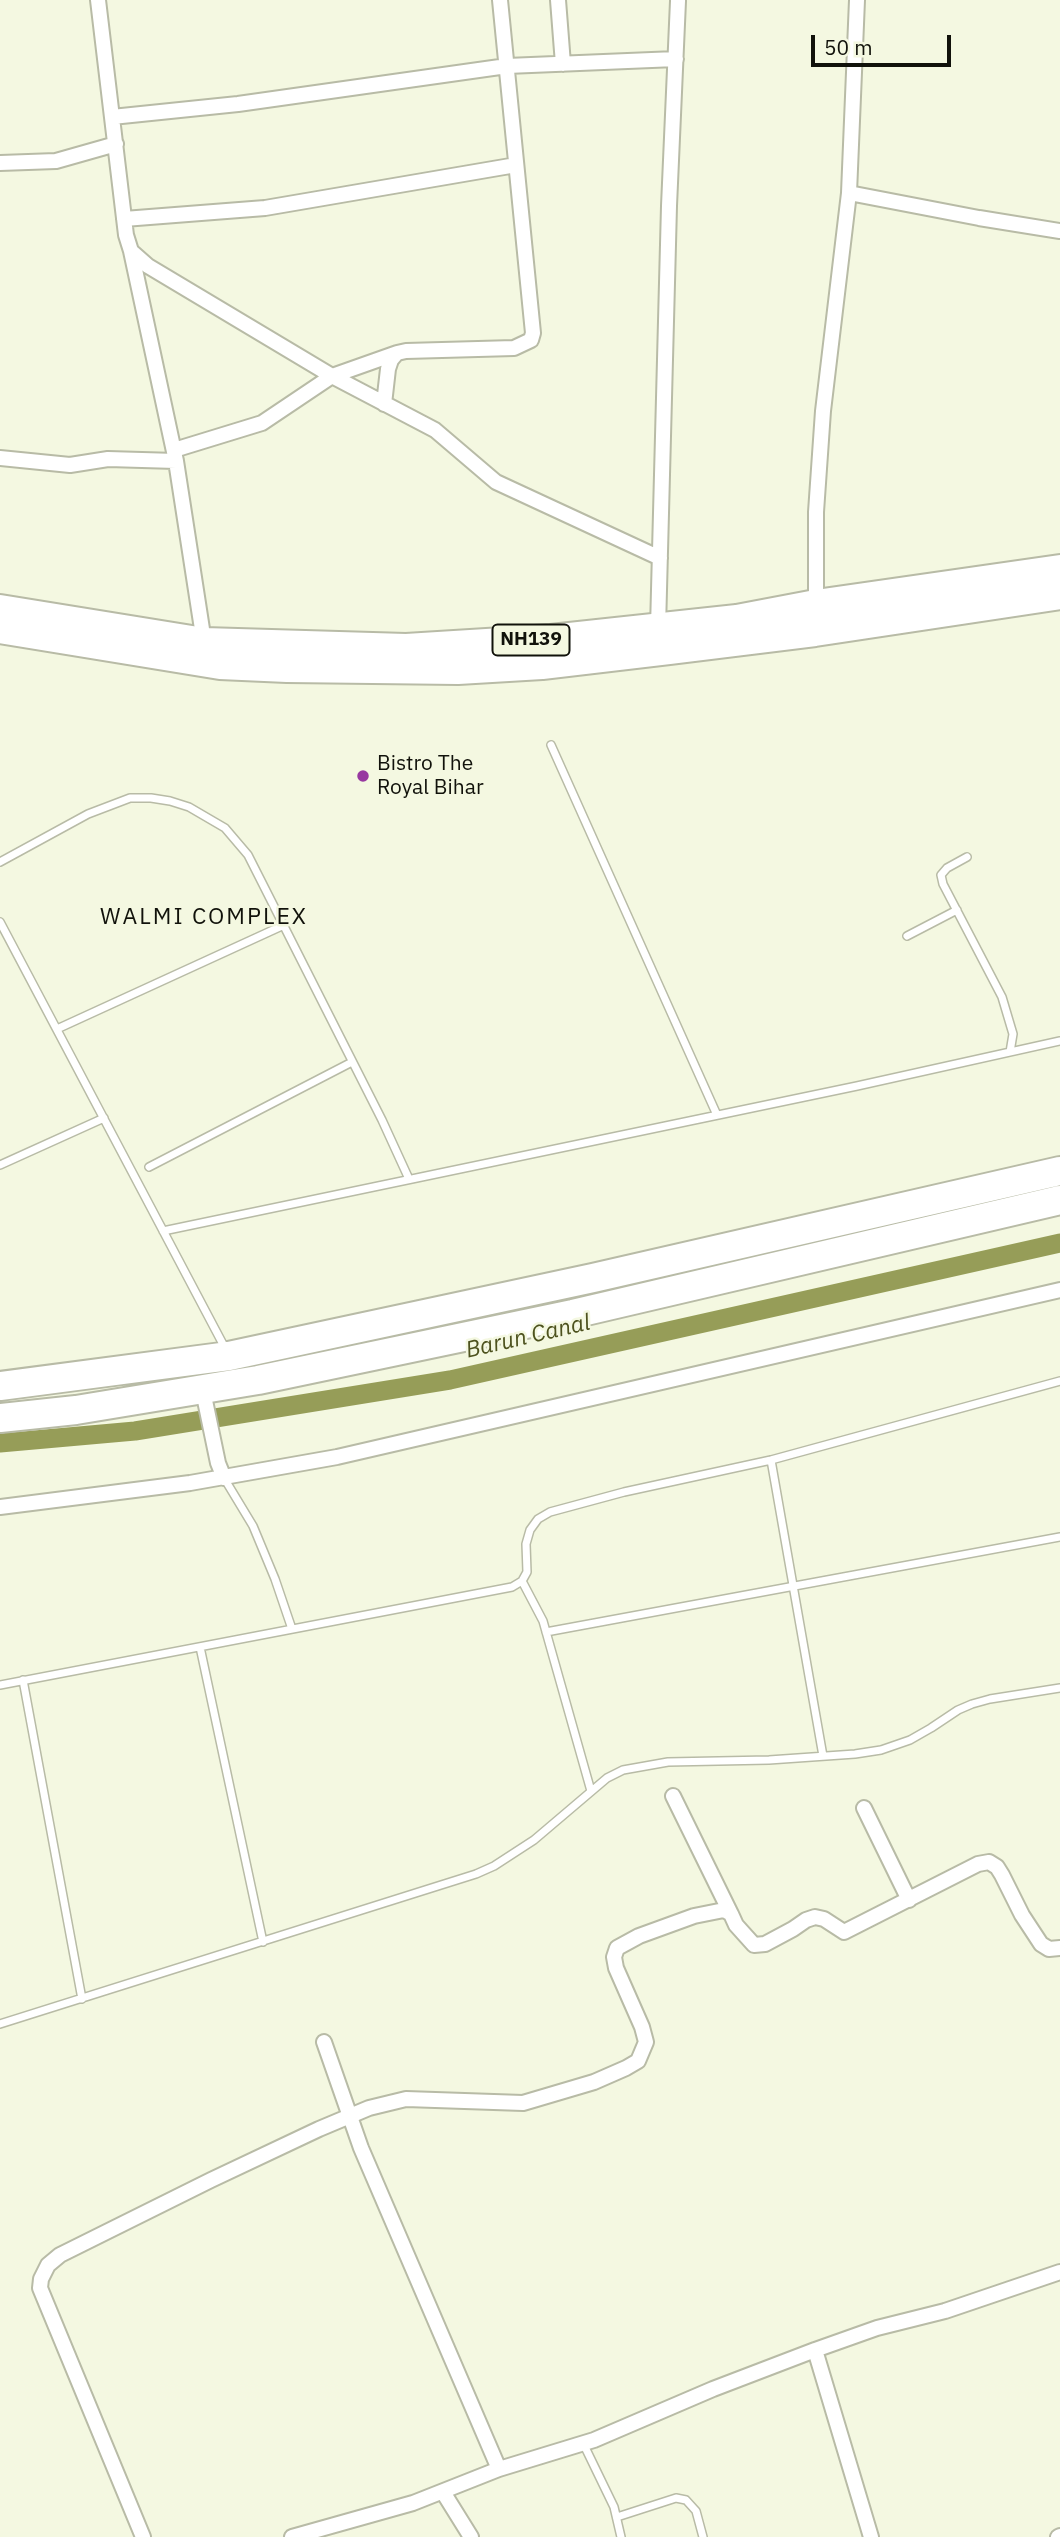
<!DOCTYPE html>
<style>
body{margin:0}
#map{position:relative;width:1060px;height:2537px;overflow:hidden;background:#f4f8e1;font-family:"IBM Plex Sans",sans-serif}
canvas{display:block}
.scale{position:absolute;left:811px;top:35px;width:140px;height:32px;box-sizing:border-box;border:4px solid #11120b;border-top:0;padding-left:9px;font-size:21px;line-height:24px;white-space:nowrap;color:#11120b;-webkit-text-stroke:5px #f4f8e1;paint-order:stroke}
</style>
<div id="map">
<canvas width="1060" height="2537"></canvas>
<div class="scale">50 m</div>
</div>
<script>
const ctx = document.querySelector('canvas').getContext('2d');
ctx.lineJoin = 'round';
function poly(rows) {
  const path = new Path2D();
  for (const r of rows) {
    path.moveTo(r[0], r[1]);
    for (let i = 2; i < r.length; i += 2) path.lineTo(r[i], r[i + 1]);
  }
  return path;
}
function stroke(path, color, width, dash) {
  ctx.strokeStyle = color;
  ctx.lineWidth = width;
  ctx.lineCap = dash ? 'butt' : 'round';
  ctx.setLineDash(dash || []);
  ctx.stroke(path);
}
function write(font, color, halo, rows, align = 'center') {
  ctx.font = font + ' "IBM Plex Sans",sans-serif';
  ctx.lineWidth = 5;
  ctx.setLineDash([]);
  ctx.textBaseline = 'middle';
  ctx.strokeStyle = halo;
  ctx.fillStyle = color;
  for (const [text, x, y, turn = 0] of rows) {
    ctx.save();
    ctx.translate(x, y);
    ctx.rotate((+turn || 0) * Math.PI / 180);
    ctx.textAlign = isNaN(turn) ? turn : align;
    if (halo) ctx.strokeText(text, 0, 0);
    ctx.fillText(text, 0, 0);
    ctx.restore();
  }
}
const canal = poly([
 [0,1443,135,1431,450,1380,1060,1243]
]);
const lane = poly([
 [551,745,717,1115],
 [967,857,947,868,941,875,943,884,1002,997,1013,1034,1010,1052],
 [0,862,88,814,130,798,151,798,170,801,189,807,225,828,248,855,382,1120,409,1179],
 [0,922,225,1348],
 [907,936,957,910],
 [57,1029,284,925],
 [0,1165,104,1118],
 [149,1167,352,1062],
 [163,1231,857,1086,1060,1041],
 [771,1460,823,1756],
 [224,1478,253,1526,275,1579,292,1629],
 [522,1581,543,1621,591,1791],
 [546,1632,1060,1537],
 [200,1647,263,1942],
 [23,1680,82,1999],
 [0,1685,512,1587,522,1581,527,1572,526,1544,530,1530,538,1519,550,1512,624,1492,771,1460,1060,1381],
 [0,2024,476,1874,494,1866,534,1840,607,1778,623,1770,668,1762,769,1760,855,1754,881,1750,910,1740,931,1728,958,1710,972,1704,990,1699,1060,1688],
 [583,2443,614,2507,621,2537],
 [617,2517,676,2498,686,2500,696,2511,703,2537]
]);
const street = poly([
 [98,0,126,235,131,251,148,266,332,376,435,430,496,482,660,558],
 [558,0,563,64],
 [112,117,238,104,507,66,676,59],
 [0,163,56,161,116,144],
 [849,193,979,218,1060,231],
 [124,219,265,208,516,165],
 [131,251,176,461,204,642],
 [384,404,388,369,391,360,397,353,406,351,514,348,531,340,533,333,500,0],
 [174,450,262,423,332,376,397,353],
 [0,458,70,465,108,459,176,461],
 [816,609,816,512,823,411,849,193,857,0],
 [658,628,669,206,678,1],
 [203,1391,218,1463,224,1478],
 [0,1507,190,1483,337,1457,1060,1290],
 [673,1796,731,1914],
 [864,1808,909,1900],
 [324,2042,361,2148,499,2469],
 [815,2350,871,2537],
 [443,2492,471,2537],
 [143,2537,40,2288,41,2279,48,2265,60,2255,211,2180,319,2129,369,2108,406,2099,523,2103,594,2082,626,2068,638,2061,646,2042,642,2027,616,1968,614,1957,617,1948,639,1936,694,1916,724,1910,731,1914,736,1925,754,1945,765,1944,793,1929,806,1920,815,1917,824,1919,844,1932,978,1864,989,1862,997,1867,1002,1875,1022,1915,1041,1944,1049,1949,1060,1948],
 [292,2537,413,2503,499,2469,594,2440,713,2389,815,2350,877,2328,945,2311,1060,2272],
 [1058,2537,1060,2536]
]);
const highway = poly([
 [0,609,204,642,406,648,551,639,737,619,816,604,1060,569],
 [0,629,220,665,287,668,458,670,542,665,669,650,815,632,1060,595],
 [0,1386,229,1356,593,1278,1060,1171],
 [0,1418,76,1410,258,1380,573,1314,1060,1200]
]);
const markers = [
 [363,776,7,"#9738a0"]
];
const shields = [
 [531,640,77]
];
const shieldNames = [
 ["NH139",531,640]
];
const poiNames = [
 ["Bistro The",377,764],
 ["Royal Bihar",377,788]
];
const neighbourhoodNames = [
 ["WALMI COMPLEX",204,917]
];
const waterNames = [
 ["Barun Canal",528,1337,-13]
];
stroke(canal, '#969d58', 19);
stroke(lane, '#b8bba6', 10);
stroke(street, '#b8bba6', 18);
stroke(highway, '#b8bba6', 32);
stroke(lane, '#fff', 7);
stroke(street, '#fff', 14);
stroke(highway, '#fff', 28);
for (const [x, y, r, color] of markers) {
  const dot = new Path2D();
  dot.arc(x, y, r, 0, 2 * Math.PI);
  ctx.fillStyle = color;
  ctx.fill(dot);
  stroke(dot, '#f4f8e1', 2.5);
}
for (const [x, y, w] of shields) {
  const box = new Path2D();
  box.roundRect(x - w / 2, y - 15.5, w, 31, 5);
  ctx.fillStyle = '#f4f8e1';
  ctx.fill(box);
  stroke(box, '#11120b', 2);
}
write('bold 19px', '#11120b', null, shieldNames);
write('21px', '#11120b', '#f4f8e1', poiNames, 'left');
ctx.letterSpacing = '2px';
write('23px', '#11120b', '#f4f8e1', neighbourhoodNames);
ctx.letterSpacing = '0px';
write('italic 23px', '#4d521e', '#f4f8e1', waterNames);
</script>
